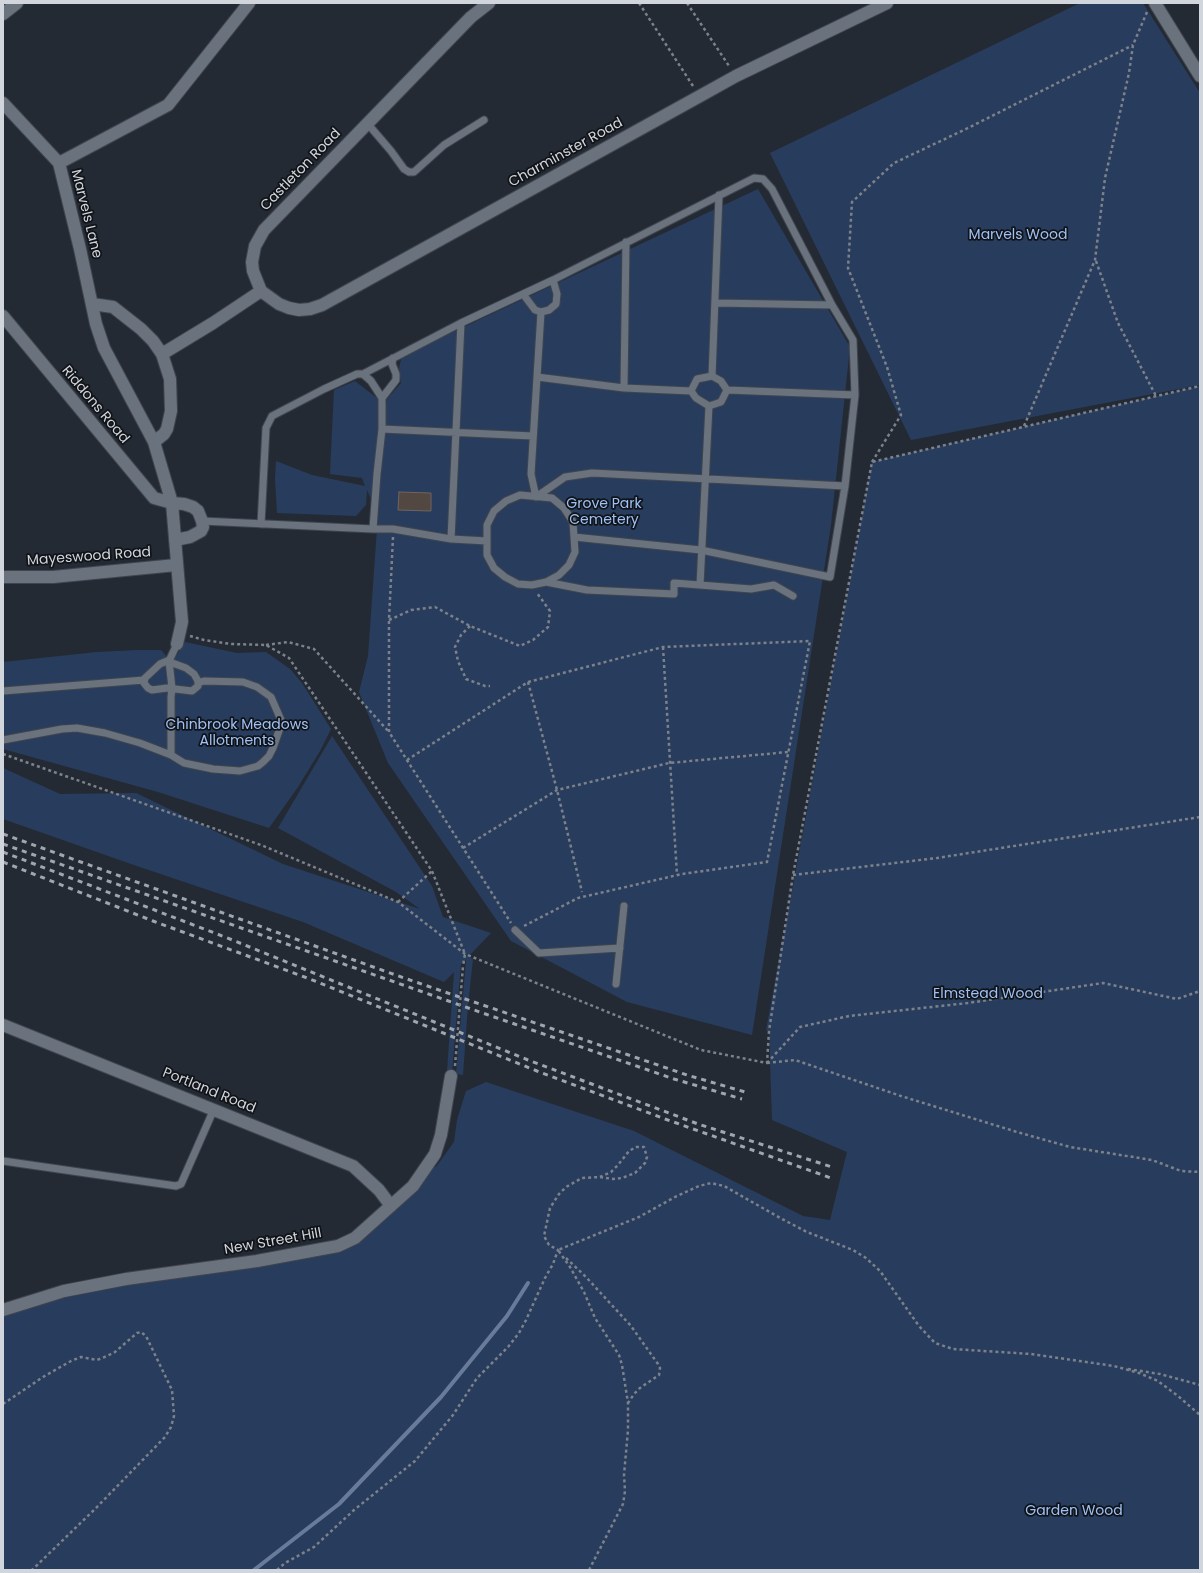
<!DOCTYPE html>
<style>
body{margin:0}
#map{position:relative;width:1203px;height:1573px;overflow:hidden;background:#242a34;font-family:Poppins,sans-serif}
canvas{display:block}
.frame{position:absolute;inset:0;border:4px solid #d1d5dc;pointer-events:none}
</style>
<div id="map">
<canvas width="1203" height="1573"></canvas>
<div class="frame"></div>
</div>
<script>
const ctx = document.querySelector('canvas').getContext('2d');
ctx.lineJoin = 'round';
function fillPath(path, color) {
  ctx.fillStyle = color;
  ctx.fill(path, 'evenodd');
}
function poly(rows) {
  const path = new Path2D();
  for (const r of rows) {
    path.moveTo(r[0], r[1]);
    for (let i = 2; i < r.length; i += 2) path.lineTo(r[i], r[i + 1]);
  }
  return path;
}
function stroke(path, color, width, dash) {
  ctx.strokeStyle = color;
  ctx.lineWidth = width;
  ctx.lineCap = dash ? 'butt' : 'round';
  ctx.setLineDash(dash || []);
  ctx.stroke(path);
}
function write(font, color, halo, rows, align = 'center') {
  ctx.font = font + ' Poppins,sans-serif';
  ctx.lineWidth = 3.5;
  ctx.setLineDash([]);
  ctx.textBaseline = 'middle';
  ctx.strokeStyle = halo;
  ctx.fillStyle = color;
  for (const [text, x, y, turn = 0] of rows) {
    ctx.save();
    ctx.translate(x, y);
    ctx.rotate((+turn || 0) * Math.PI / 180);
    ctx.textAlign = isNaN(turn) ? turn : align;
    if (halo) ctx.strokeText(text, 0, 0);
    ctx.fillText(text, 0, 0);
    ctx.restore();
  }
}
const green = poly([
 [1080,3,1143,3,1200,93,1200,385,911,440,770,153],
 [758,189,850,347,831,525,752,1035,627,1002,511,941,388,763,359,692,368,656,378,515,367,490,366,505,356,516,277,513,275,479,276,461,312,475,365,486,362,478,330,474,334,390,355,381,386,405,387,399,401,383,399,368,402,356],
 [1200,386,1200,1570,3,1570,3,1315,58,1296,349,1246,433,1166,436,1167,454,1142,457,1120,466,1091,486,1082,634,1131,803,1216,830,1220,847,1152,772,1120,769,1031,766,1030,872,462],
 [185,642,237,653,266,652,290,669,302,683,331,729,320,751,298,787,269,828,158,792,3,749,3,662,97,652,138,650,161,650,167,657,175,658],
 [332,736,432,886,443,917,491,933,468,957,473,959,468,1005,463,1075,456,1074,466,960,461,964,452,1073,447,1071,454,972,444,982,303,922,131,864,3,819,3,768,60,794,136,793,283,864,420,909,396,892,278,828]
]);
const stream = poly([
 [254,1570,339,1504,441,1397,507,1316,528,1283]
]);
const building = poly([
 [399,492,431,493,431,511,398,510,399,492]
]);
const path = poly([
 [639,3,693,86],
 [687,3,729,66],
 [1096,261,1118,323,1156,396],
 [1024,426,1095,260,1105,178,1129,73,1133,45,1147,12],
 [872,462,901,415,887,367,848,268,852,202,894,163,966,129,1133,45],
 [393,537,389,620,389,732,511,923],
 [389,620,411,610,435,607,470,626,520,646,533,640,548,627,550,611,537,593],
 [470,626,461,635,455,647,458,661,466,679,485,686,490,686],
 [190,636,204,640,231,644,266,645,289,658,432,871,465,954,463,966],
 [266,645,288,642,314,649,389,732],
 [663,647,677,875],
 [528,682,557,790,582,892],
 [3,754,261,845,398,902,465,954,701,1050,767,1063,769,1031,793,875,872,462,1200,386],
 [407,760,528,682,663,647,810,641,767,862,682,874,578,898,524,926],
 [463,848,557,790,669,763,788,752],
 [793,875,937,858,1200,817],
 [398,902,432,871],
 [767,1063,800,1027,849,1016,968,1003,1103,983,1177,999,1200,991],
 [767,1063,795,1060,901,1096,1017,1132,1070,1147,1152,1160,1181,1171,1200,1172],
 [566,1258,586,1277,631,1326,658,1364,660,1368,659,1375,640,1388,634,1394,628,1403],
 [1128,1369,1160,1374,1200,1385],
 [3,1404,43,1377,71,1361,81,1357,97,1360,107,1356,115,1352,137,1333,141,1332,146,1336,172,1390,174,1416,171,1427,165,1437,95,1509,32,1570],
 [277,1570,285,1563,314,1547,354,1510,415,1461,453,1415,477,1378,508,1347,519,1333,526,1320,545,1278,553,1264,558,1250,549,1245,544,1236,550,1208,559,1194,566,1187,582,1178,600,1177,613,1179,622,1178,635,1173,645,1163,647,1157,644,1147,636,1147,629,1151,618,1165,611,1172,600,1177],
 [589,1570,623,1504,625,1491,624,1475,628,1430,628,1403,622,1365,619,1355,595,1318,584,1292,570,1267,558,1250,639,1217,675,1197,699,1186,711,1183,724,1186,782,1219,807,1232,853,1250,866,1258,880,1271,919,1326,935,1343,953,1349,1031,1354,1114,1366,1139,1373,1158,1381,1178,1396,1200,1415]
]);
const lane = poly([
 [367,123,391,151,404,169,409,172,414,172,444,145,484,120],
 [523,294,553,280],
 [715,303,832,305,853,340,855,395],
 [541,312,531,474,536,497,565,477,592,473,845,486,855,395,727,390],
 [537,377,624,388,691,391],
 [624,388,626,242],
 [382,398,396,380,396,374,392,364,393,358],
 [709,406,721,402,727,390,721,381,712,376],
 [382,429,533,436],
 [202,521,373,529,393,529,451,539,487,541],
 [261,524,266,428,272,416,324,389,357,374,363,374],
 [373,529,377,474,382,429,382,398,371,381,363,374,461,323],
 [574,537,701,550,830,577,845,486],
 [451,539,461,323,523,294,535,310,541,312,549,310,556,304,557,294,553,280,754,178,763,179,772,189,832,305],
 [546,582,559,575,569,565,575,552,573,522,564,508,552,498,520,495,506,501,494,511,487,525,487,555,494,568,505,577,518,584,532,585,546,582,587,590,674,594,674,583,751,589,774,585,793,596],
 [700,585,709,406,696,398,691,391,697,379,712,376,719,195],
 [167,661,186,668,194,674,198,681,198,686,192,691,167,688,152,690,148,688,144,683,145,678,160,664,167,661],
 [3,691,144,680],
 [3,740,62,729,77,728,105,733,140,743,171,755,184,763,213,769,240,771,258,766,263,762,269,756,273,748,281,725,281,720,271,697,257,687,243,682,204,681,198,683],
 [171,755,171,697,172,688,169,661,177,644],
 [515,930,539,953,620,948],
 [616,984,624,906],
 [3,1161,176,1186,181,1184,214,1109]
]);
const street = poly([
 [1155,3,1200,76],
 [3,103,59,163,80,249,96,324,104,348,154,442,172,503,182,622,177,644],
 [59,163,168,105,249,3],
 [261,291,279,304,289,308,299,310,310,309,322,305,700,96,736,76,887,3],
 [92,304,113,307,141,329,153,341,162,354,170,379,171,411,167,429,164,434,154,442],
 [3,316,154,498,172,503,184,504,193,507,198,511,202,521,203,527,201,531,190,537,175,540],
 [162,354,213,323,261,291,253,271,252,262,255,246,264,230,471,17,489,3],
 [3,577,53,577,176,565],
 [3,1025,353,1166,379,1190,391,1206],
 [3,1310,64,1291,126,1279,257,1261,338,1246,355,1238,413,1186,435,1154,441,1135,451,1076]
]);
const secondary = poly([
 [3,14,17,3]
]);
const rail = poly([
 [3,834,404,978,687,1075,745,1092],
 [3,844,474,1010,674,1079,742,1099],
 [3,852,225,937,528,1060,698,1124,832,1167],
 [3,862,153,921,310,979,537,1071,665,1119,831,1178]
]);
const pathBridge = poly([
 [455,1066,463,966]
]);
const streetNames = [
 ["Charminster Road",566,153,-29],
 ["Castleton Road",301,170,-46],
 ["Marvels Lane",86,214,76],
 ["Riddons Road",95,405,50],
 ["Mayeswood Road",89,557,-4],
 ["Portland Road",209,1091,22],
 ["New Street Hill",273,1242,-10]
];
const parkNames = [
 ["Marvels Wood",1018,235],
 ["Grove Park",604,504],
 ["Cemetery",604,520],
 ["Chinbrook Meadows",237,725],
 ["Allotments",237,741],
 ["Elmstead Wood",988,994],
 ["Garden Wood",1074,1511]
];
fillPath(green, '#283d5d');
stroke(stream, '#687b9b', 4);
fillPath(building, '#534741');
stroke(building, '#71635e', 1);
stroke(lane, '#40454d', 9);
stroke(street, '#40454d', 14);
stroke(secondary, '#40454d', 14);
stroke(path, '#7c818a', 2.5, [3, 3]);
stroke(lane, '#6a727d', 7);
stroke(street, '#6a727d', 12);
stroke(secondary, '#6a727d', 12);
stroke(rail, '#a1a6ae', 3, [5, 5]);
stroke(pathBridge, '#7c818a', 2.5, [3, 3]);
write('14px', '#d1d5dc', '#101317', streetNames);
write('14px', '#9fc1f7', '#101317', parkNames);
</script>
